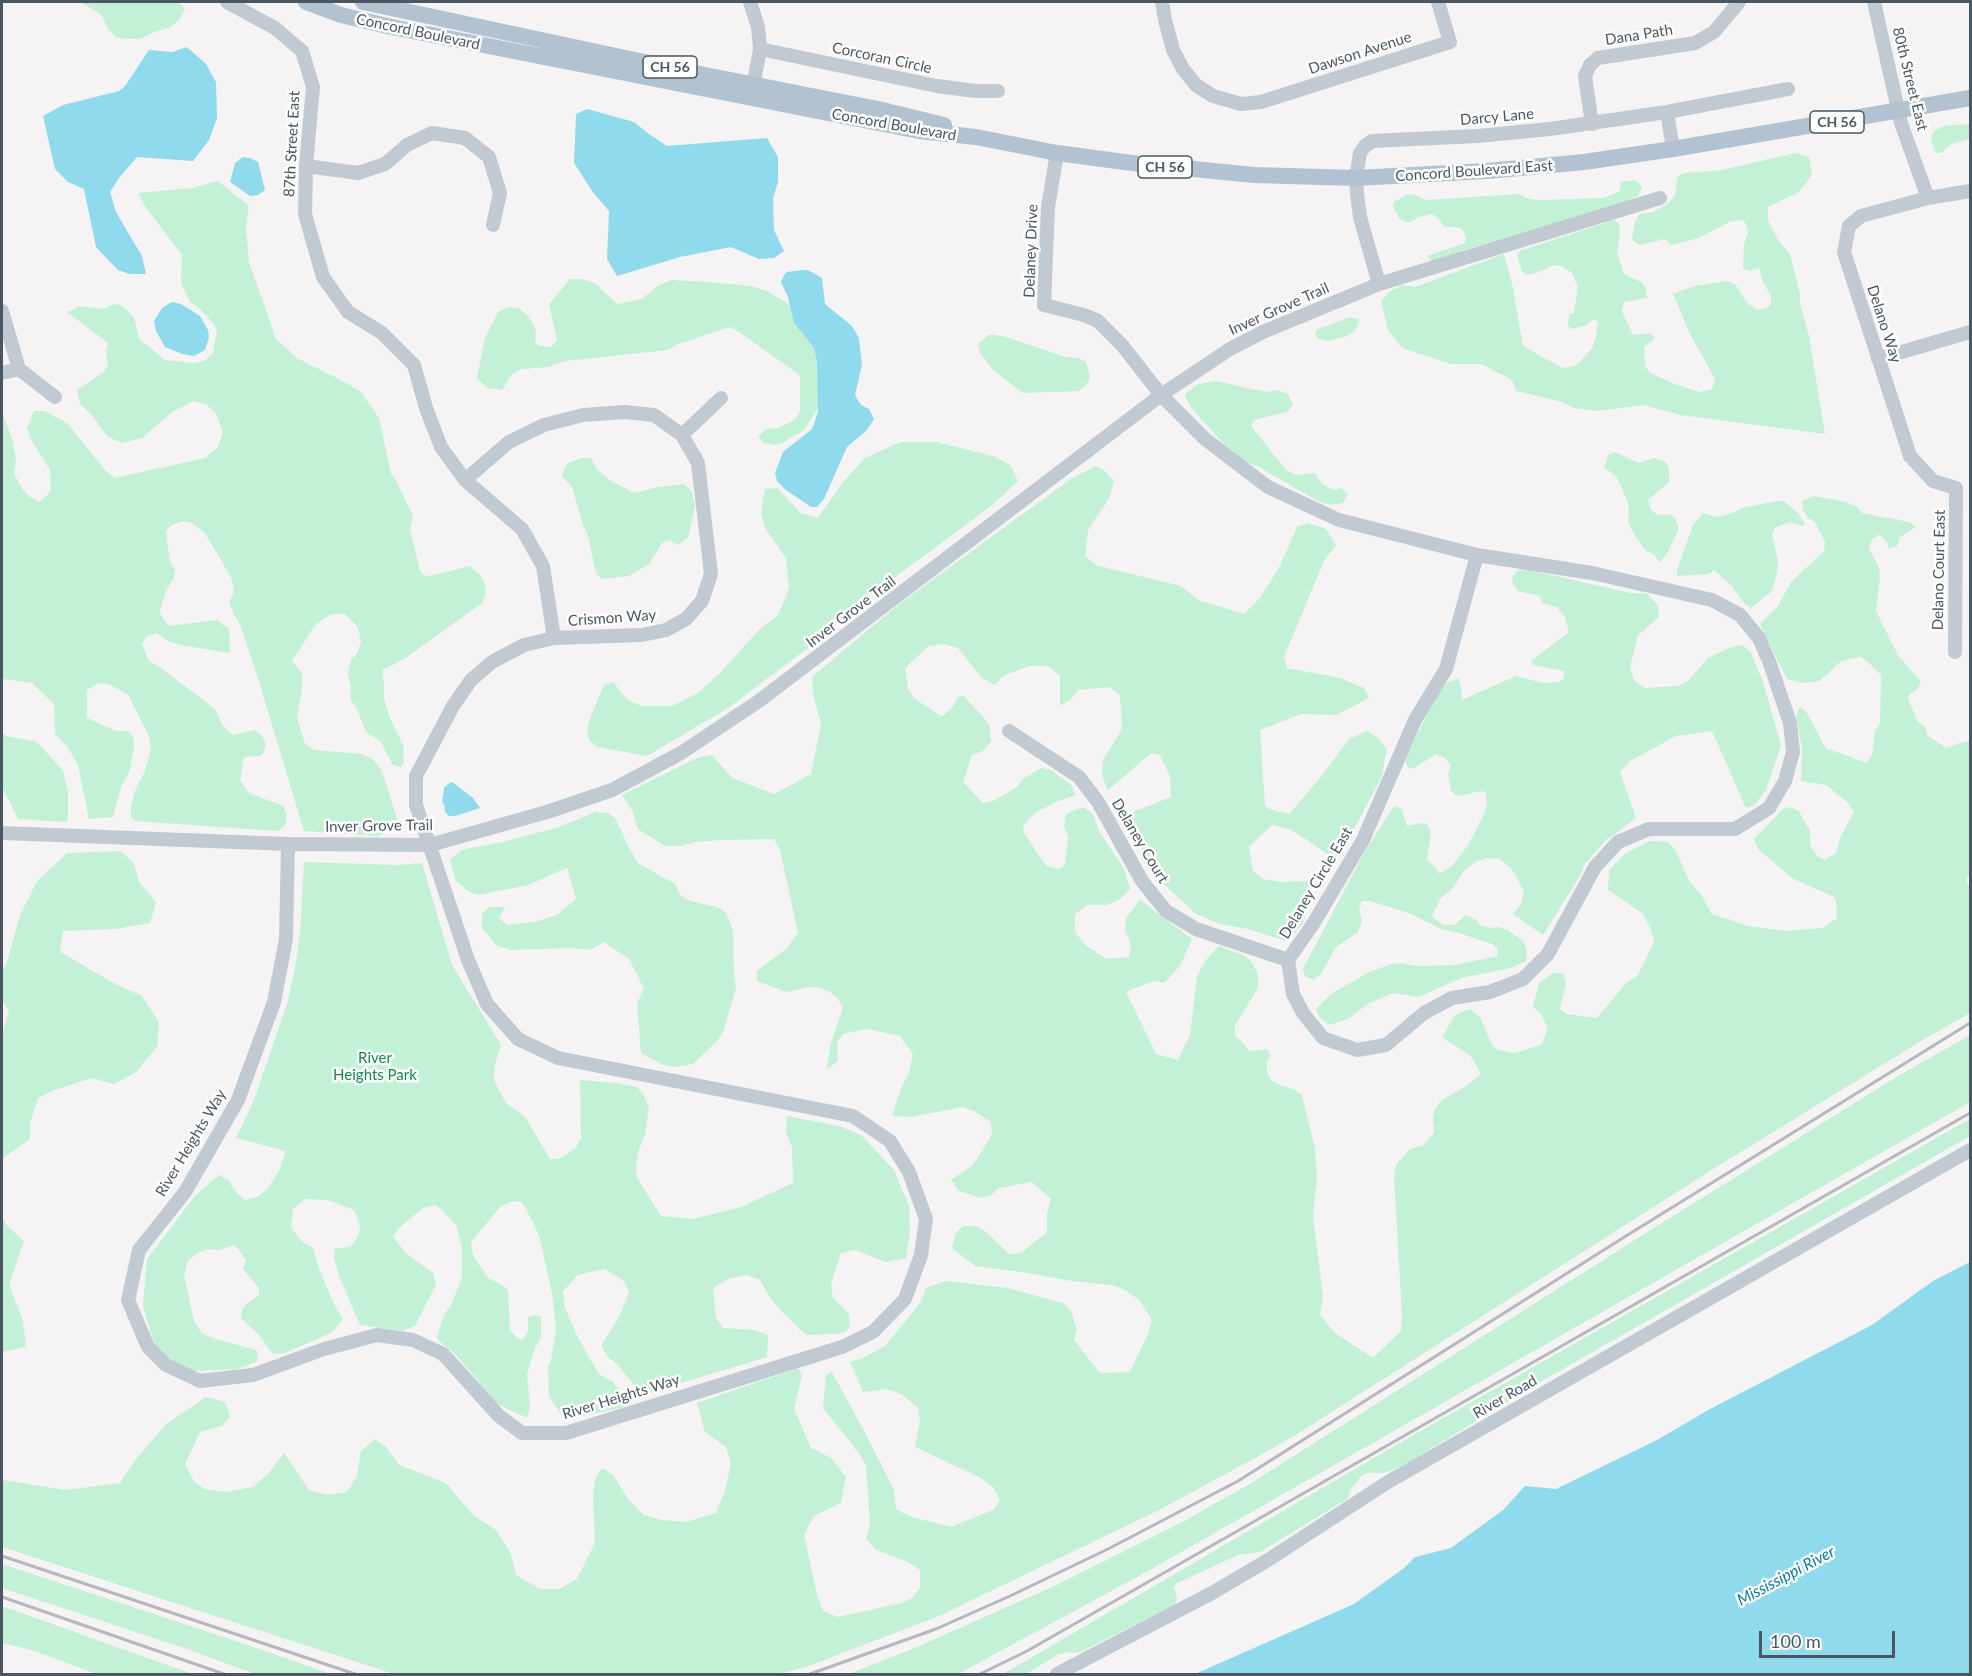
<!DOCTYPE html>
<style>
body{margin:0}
#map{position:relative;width:1972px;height:1676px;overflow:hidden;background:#f5f3f3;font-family:Lato,sans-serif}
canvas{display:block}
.frame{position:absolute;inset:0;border:3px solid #4a5661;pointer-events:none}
.scale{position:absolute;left:1759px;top:1631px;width:136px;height:27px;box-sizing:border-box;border:3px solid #4a5661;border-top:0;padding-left:8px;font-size:18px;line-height:21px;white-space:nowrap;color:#4a5661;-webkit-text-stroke:4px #fff;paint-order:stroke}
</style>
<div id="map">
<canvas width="1972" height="1676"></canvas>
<div class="frame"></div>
<div class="scale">100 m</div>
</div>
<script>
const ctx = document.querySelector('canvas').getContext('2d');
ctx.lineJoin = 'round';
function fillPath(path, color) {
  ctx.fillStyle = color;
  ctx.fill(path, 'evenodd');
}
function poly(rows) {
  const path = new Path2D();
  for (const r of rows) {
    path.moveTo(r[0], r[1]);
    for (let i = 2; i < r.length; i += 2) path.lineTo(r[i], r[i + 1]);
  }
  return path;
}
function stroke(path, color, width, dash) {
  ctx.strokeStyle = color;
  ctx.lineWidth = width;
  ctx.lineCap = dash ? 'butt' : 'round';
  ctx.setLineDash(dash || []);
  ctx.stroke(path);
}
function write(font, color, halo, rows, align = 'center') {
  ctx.font = font + ' Lato,sans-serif';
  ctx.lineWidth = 5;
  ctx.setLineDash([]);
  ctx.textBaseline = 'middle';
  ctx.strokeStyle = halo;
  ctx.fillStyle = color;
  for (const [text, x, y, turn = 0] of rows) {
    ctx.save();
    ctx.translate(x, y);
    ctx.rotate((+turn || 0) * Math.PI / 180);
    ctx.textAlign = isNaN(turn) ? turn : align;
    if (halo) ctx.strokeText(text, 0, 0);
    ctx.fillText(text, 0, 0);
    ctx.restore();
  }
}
const green = poly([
 [80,2,179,2,185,9,179,20,169,28,157,31,140,39,117,38,107,28,102,15],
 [1970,124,1970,139,1951,144,1941,153,1936,153,1931,141,1933,132,1943,126],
 [1796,153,1809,157,1812,175,1799,192,1768,207,1768,221,1779,241,1790,254,1800,294,1800,304,1809,336,1825,434,1681,415,1643,405,1598,411,1574,408,1562,402,1516,391,1512,380,1481,364,1451,364,1402,348,1388,330,1381,301,1390,291,1403,285,1415,287,1504,254,1513,288,1523,346,1562,368,1572,367,1580,362,1592,348,1596,337,1598,321,1592,320,1585,326,1571,329,1568,325,1569,314,1574,313,1578,287,1572,273,1562,266,1554,265,1536,273,1528,275,1522,271,1517,256,1520,251,1614,220,1619,224,1620,235,1617,252,1624,274,1643,283,1646,290,1647,298,1624,302,1622,311,1633,335,1650,333,1655,338,1644,347,1645,366,1650,373,1677,385,1700,392,1712,389,1715,379,1690,334,1673,294,1694,286,1727,281,1735,284,1748,304,1757,310,1767,308,1771,304,1771,296,1763,282,1759,268,1751,271,1743,269,1744,244,1748,232,1746,224,1743,220,1731,221,1699,238,1671,245,1665,239,1640,245,1636,243,1632,239,1635,223,1639,214,1654,212,1670,202,1675,195,1677,178,1683,173,1722,170],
 [1634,180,1638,182,1642,187,1638,196,1617,206,1464,250,1433,262,1427,256,1465,243,1466,237,1463,231,1460,228,1443,226,1439,219,1432,214,1419,217,1411,222,1405,222,1399,218,1393,207,1394,202,1408,194,1415,195,1426,200,1519,194,1526,198,1538,200,1604,198,1620,191,1621,182],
 [218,181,249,206,246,228,249,262,276,339,297,358,343,381,361,392,379,418,391,474,396,480,413,516,410,529,420,571,426,577,470,566,480,575,484,582,486,593,482,603,407,657,382,670,384,685,384,698,389,716,403,745,404,762,401,767,393,765,381,742,366,732,356,707,350,699,351,687,348,673,351,659,357,654,361,642,358,627,345,614,331,614,316,624,292,661,302,673,302,690,297,718,305,744,314,750,361,754,373,759,382,771,398,822,394,829,378,836,304,831,257,675,239,622,234,615,229,601,234,593,232,579,205,533,190,522,182,521,172,525,166,531,170,563,175,569,174,578,167,589,159,612,169,626,217,620,229,629,230,653,180,645,169,641,156,633,147,636,142,644,149,661,158,666,215,709,223,726,233,735,255,730,261,735,266,743,264,752,260,756,244,757,240,780,249,793,283,806,287,815,286,821,285,825,279,831,134,821,131,816,131,806,135,791,145,771,151,748,148,734,128,695,111,685,99,683,87,690,87,718,116,731,128,731,133,737,134,748,130,770,121,787,113,817,89,819,78,765,67,746,55,734,54,704,32,683,5,679,2,682,2,415,3,415,12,439,16,461,14,473,22,489,30,497,40,502,51,491,50,470,32,441,27,428,34,411,45,411,67,423,106,471,115,478,205,458,218,447,223,432,216,414,206,404,193,401,171,413,142,438,121,443,107,436,91,414,80,404,77,390,104,372,108,364,106,352,108,343,67,312,79,306,103,309,113,304,121,305,134,317,139,339,165,360,193,363,204,361,213,353,217,330,214,324,198,307,190,302,181,282,182,255,144,205,138,193,192,188],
 [570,279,583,279,596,284,617,304,642,299,656,287,671,280,709,282,750,286,767,291,790,305,794,323,814,348,817,362,819,406,804,430,782,443,775,445,764,443,758,437,766,429,778,428,795,420,800,411,800,377,797,373,739,332,729,327,676,345,668,350,565,361,549,367,522,369,512,374,502,390,487,388,477,378,485,338,498,312,508,307,519,308,529,317,536,330,535,342,539,346,551,347,557,340,549,304],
 [1350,317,1360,320,1355,331,1347,336,1330,341,1318,339,1315,334,1316,330],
 [990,334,1006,337,1062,356,1081,359,1086,362,1090,377,1087,384,1079,391,1023,393,994,371,980,353,978,344],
 [1216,381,1266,392,1277,390,1288,394,1293,405,1287,412,1254,420,1251,426,1286,470,1296,475,1315,473,1322,484,1333,490,1341,488,1348,494,1343,503,1330,505,1316,500,1257,466,1246,462,1227,447,1193,410,1185,397,1187,392,1198,384],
 [901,442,936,442,993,456,1010,465,1018,481,991,506,852,609,825,635,728,708,647,756,597,747,590,741,587,732,590,718,604,685,613,682,627,699,641,706,672,706,698,693,721,672,758,631,778,615,789,589,786,558,765,528,761,512,765,489,777,488,801,513,818,518,844,481,865,458],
 [1615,452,1639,463,1654,458,1666,462,1669,469,1669,482,1648,500,1651,510,1659,515,1669,514,1675,518,1679,528,1668,552,1659,563,1655,555,1645,550,1636,537,1628,522,1629,505,1617,477,1604,467,1609,454],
 [581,458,591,458,597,469,609,480,634,493,658,487,684,484,692,492,695,506,688,538,678,545,670,540,662,543,649,564,629,576,602,579,596,573,588,536,583,525,572,487,561,475,568,463],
 [1095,466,1104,470,1114,481,1111,493,1106,503,1088,530,1085,556,1098,566,1181,586,1198,600,1244,614,1260,598,1280,566,1297,527,1308,523,1326,529,1336,545,1324,561,1284,657,1287,668,1340,678,1364,688,1369,698,1336,715,1301,714,1260,730,1265,806,1272,810,1289,814,1320,778,1349,739,1367,731,1379,739,1387,749,1381,778,1344,848,1335,859,1292,830,1272,825,1249,847,1253,871,1263,879,1281,882,1308,881,1314,895,1303,923,1296,932,1286,941,1248,929,1220,924,1196,914,1152,873,1138,839,1130,828,1128,814,1171,797,1170,776,1160,755,1151,753,1108,790,1102,776,1103,760,1122,729,1120,696,1110,687,1078,690,1071,699,1060,706,1060,676,1048,666,1029,666,1003,676,995,685,981,677,958,648,944,644,929,646,905,668,908,689,915,699,941,716,945,714,954,705,958,697,964,696,989,724,991,741,983,751,972,755,963,782,983,803,993,801,1017,787,1023,779,1041,768,1051,770,1071,785,1076,795,1056,802,1035,813,1023,826,1024,833,1046,866,1059,869,1065,865,1068,836,1064,827,1066,814,1083,807,1093,814,1099,831,1124,869,1130,889,1120,899,1107,905,1087,905,1075,914,1075,932,1085,945,1107,959,1129,957,1131,944,1125,929,1126,918,1140,900,1192,939,1180,966,1164,983,1153,981,1126,992,1156,1054,1178,1060,1190,1035,1197,976,1206,960,1219,946,1245,956,1252,962,1258,974,1258,988,1235,1025,1235,1035,1250,1051,1267,1049,1271,1056,1267,1061,1267,1072,1271,1080,1282,1086,1293,1089,1302,1095,1315,1148,1317,1177,1313,1216,1323,1296,1320,1315,1335,1333,1373,1358,1401,1331,1402,1315,1394,1177,1396,1165,1410,1149,1422,1146,1434,1133,1433,1118,1434,1110,1442,1100,1468,1085,1481,1074,1471,1056,1442,1037,1455,1015,1470,1009,1480,1017,1492,1045,1498,1050,1515,1053,1541,1045,1548,1029,1541,1014,1533,1007,1539,983,1553,973,1563,973,1566,984,1560,1009,1567,1014,1597,1018,1626,983,1638,975,1654,942,1650,927,1642,913,1608,890,1609,870,1625,854,1649,841,1668,842,1675,849,1689,881,1702,896,1712,914,1748,926,1785,931,1823,928,1837,918,1836,901,1834,897,1792,878,1758,849,1754,839,1783,809,1790,807,1799,811,1806,825,1810,829,1810,845,1817,856,1825,860,1836,853,1840,838,1854,812,1848,803,1826,785,1801,781,1802,749,1796,715,1800,707,1807,713,1826,749,1840,753,1866,763,1872,755,1875,731,1880,723,1881,675,1871,665,1861,657,1849,659,1842,661,1819,681,1803,683,1787,679,1760,624,1778,606,1791,582,1824,551,1825,542,1815,522,1808,518,1803,510,1802,501,1814,496,1846,502,1857,507,1862,513,1909,522,1916,527,1900,537,1897,546,1888,548,1888,543,1880,535,1872,539,1869,549,1879,567,1880,577,1876,611,1899,657,1921,681,1918,688,1908,696,1909,702,1918,722,1925,727,1927,735,1946,748,1970,740,1970,873,1966,880,1970,888,1970,900,1969,903,1970,910,1970,1013,1921,1041,1710,1171,1294,1436,1235,1469,1157,1511,939,1616,806,1667,779,1674,394,1674,2,1547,2,1480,66,1490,120,1483,136,1459,165,1425,206,1397,225,1402,230,1416,222,1426,200,1432,185,1464,193,1480,204,1489,226,1492,253,1487,268,1474,284,1453,309,1490,327,1495,347,1492,357,1476,361,1451,375,1439,386,1447,399,1465,446,1483,474,1516,496,1530,511,1554,516,1575,540,1589,559,1589,577,1579,595,1543,593,1497,595,1479,602,1468,613,1475,629,1500,644,1515,662,1520,686,1522,716,1513,725,1491,731,1463,726,1447,705,1432,697,1403,798,1368,802,1375,794,1409,811,1448,831,1458,846,1477,841,1503,814,1516,804,1535,817,1595,823,1611,838,1617,902,1603,912,1598,920,1588,920,1570,908,1562,876,1550,866,1539,870,1525,866,1465,859,1453,823,1408,826,1375,832,1372,863,1429,894,1490,896,1509,912,1517,951,1527,993,1510,1000,1501,993,1487,981,1478,915,1447,920,1421,918,1408,901,1394,887,1389,863,1392,850,1362,863,1358,885,1346,921,1302,926,1288,946,1281,1008,1288,1065,1304,1071,1311,1077,1330,1074,1340,1100,1373,1130,1372,1148,1334,1152,1320,1139,1300,1125,1290,1112,1285,1072,1281,1022,1272,975,1266,952,1248,955,1234,963,1226,976,1226,986,1232,1009,1254,1021,1253,1047,1232,1047,1214,1051,1199,1032,1182,999,1188,991,1195,981,1198,959,1191,951,1180,973,1165,992,1135,991,1122,974,1111,963,1107,910,1117,892,1116,901,1088,909,1073,913,1054,900,1036,866,1029,843,1034,837,1043,838,1061,827,1069,830,1046,843,1008,838,999,830,992,820,988,809,987,786,992,757,981,757,971,787,948,798,933,780,850,774,839,720,840,695,842,681,846,665,846,638,829,632,810,622,795,699,757,712,755,732,778,774,794,811,774,821,724,813,694,812,677,898,605,1071,479],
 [1777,501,1784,501,1798,513,1805,524,1802,526,1789,522,1775,528,1772,535,1778,560,1777,572,1772,591,1751,608,1743,602,1731,585,1714,570,1709,574,1677,576,1677,570,1693,525,1703,513,1717,517,1733,513,1742,508],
 [1518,570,1529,570,1630,593,1648,594,1658,606,1659,617,1638,635,1630,667,1634,681,1645,688,1678,686,1689,680,1708,658,1731,647,1743,645,1751,653,1762,679,1781,745,1766,790,1755,805,1746,808,1712,731,1676,736,1630,761,1620,772,1636,818,1605,841,1584,865,1580,876,1543,935,1513,914,1521,904,1524,891,1511,868,1500,859,1487,858,1475,862,1464,871,1452,889,1440,899,1432,916,1443,925,1454,925,1466,915,1475,919,1481,926,1489,928,1499,927,1509,931,1523,941,1527,950,1526,961,1511,968,1461,978,1419,997,1393,993,1369,1003,1348,1019,1329,1025,1320,1018,1316,1009,1331,994,1369,972,1392,964,1401,963,1418,966,1456,965,1497,956,1498,949,1492,944,1456,932,1444,930,1409,913,1370,901,1362,901,1359,910,1362,921,1358,932,1336,947,1321,974,1314,980,1305,976,1303,969,1364,853,1394,806,1402,809,1407,826,1422,823,1427,824,1431,831,1427,860,1438,870,1439,874,1453,865,1469,844,1484,814,1487,806,1486,793,1482,791,1457,796,1451,791,1448,773,1451,765,1445,758,1436,754,1416,767,1409,769,1406,763,1405,759,1437,694,1447,683,1458,678,1461,686,1462,700,1516,676,1543,683,1558,682,1564,678,1564,671,1533,665,1531,661,1569,632,1565,617,1557,607,1542,603,1540,596,1518,591,1512,582,1513,576],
 [2,732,6,736,37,742,63,771,68,792,68,819,66,822,18,819,2,787],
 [595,812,608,813,615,818,628,846,638,863,675,884,680,895,688,900,720,908,726,913,733,931,734,973,736,988,723,1032,718,1040,693,1064,674,1067,661,1064,641,1053,637,1003,644,989,629,959,604,942,590,950,573,948,512,950,497,946,482,928,482,914,489,907,505,907,499,918,507,925,535,922,557,915,576,899,567,868,528,885,478,895,468,891,456,881,450,860,461,850,503,842,559,827],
 [120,851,134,863,139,882,156,902,150,923,115,929,63,931,60,952,117,985,141,995,159,1022,157,1047,136,1072,114,1084,91,1078,52,1091,38,1098,30,1123,30,1139,2,1159,2,1034,9,1012,2,999,2,971,7,962,20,915,37,881,67,853],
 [304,862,399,865,422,863,452,965,501,1045,495,1064,494,1080,506,1103,525,1117,550,1159,558,1159,575,1149,581,1138,580,1080,618,1083,637,1087,643,1094,649,1107,645,1134,639,1149,636,1165,637,1178,661,1216,692,1219,741,1207,793,1183,792,1147,786,1133,787,1116,839,1126,861,1135,894,1170,909,1206,910,1232,906,1258,886,1262,856,1250,841,1253,831,1284,833,1298,849,1314,850,1326,845,1332,835,1334,806,1335,782,1312,770,1298,760,1280,747,1275,728,1279,713,1288,716,1318,723,1328,754,1330,768,1335,767,1357,642,1395,617,1364,608,1357,601,1346,619,1317,629,1292,625,1282,615,1275,604,1269,578,1275,563,1291,565,1308,578,1338,599,1374,613,1382,628,1401,625,1407,579,1417,567,1416,560,1413,549,1396,548,1366,551,1361,556,1329,552,1293,539,1235,525,1207,520,1201,510,1202,500,1207,471,1242,473,1255,488,1278,500,1284,508,1290,510,1330,518,1339,523,1340,528,1331,528,1317,534,1315,541,1317,541,1337,535,1348,527,1374,530,1407,527,1418,497,1404,487,1395,478,1381,455,1354,439,1341,437,1337,444,1315,451,1305,462,1278,462,1248,456,1225,442,1210,435,1205,423,1208,399,1228,393,1237,407,1254,433,1273,436,1285,415,1326,402,1331,360,1325,339,1276,334,1258,335,1248,344,1248,352,1245,359,1235,360,1225,354,1210,328,1200,305,1199,293,1209,291,1227,301,1241,313,1248,319,1269,335,1306,343,1319,331,1333,285,1353,273,1354,259,1335,242,1319,241,1312,245,1305,259,1295,259,1288,243,1269,246,1260,235,1245,219,1250,207,1249,197,1253,188,1261,184,1275,194,1321,202,1333,212,1338,256,1350,258,1356,256,1362,237,1369,192,1371,168,1358,159,1351,153,1339,143,1306,147,1259,195,1196,219,1175,228,1180,236,1192,245,1200,259,1196,269,1187,279,1171,286,1151,236,1138,254,1100,287,1004,295,969,300,933],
 [1970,1035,1970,1102,1371,1444,1139,1576,958,1674,848,1674,910,1650,1052,1587,1184,1521,1248,1485,1649,1231,1898,1076],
 [1970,1119,1970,1136,1535,1385,1403,1466,1383,1473,1366,1473,1361,1476,1352,1488,1347,1499,1260,1552,1238,1555,1177,1583,1174,1587,1177,1599,1175,1605,1078,1653,1071,1652,1059,1654,1026,1674,1003,1674,1410,1437],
 [2,1218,8,1227,24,1241,9,1285,23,1321,26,1347,2,1352],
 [2,1564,233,1640,331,1674,255,1674,181,1647,2,1588],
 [2,1606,111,1645,193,1674,96,1674,32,1650,2,1643]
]);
const water = poly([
 [187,47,206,64,216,82,217,118,209,140,193,161,137,157,119,178,110,192,116,212,142,256,146,274,130,274,118,270,96,247,84,189,68,182,55,169,43,116,63,105,119,91,125,86,149,50,172,52],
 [587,109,634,122,649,134,667,146,767,138,778,157,778,182,773,198,774,230,784,251,774,258,759,259,731,247,680,257,617,276,607,259,609,211,592,191,574,163,576,114],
 [243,157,250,158,258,162,265,190,258,195,250,196,230,182,235,163],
 [803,270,808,270,822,278,825,304,852,326,859,338,862,365,855,395,861,405,869,409,874,419,866,431,847,447,824,499,817,507,811,507,786,490,777,481,775,473,783,452,812,429,818,412,817,362,814,348,794,323,788,297,781,282,784,275,787,272],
 [172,302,181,304,200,316,208,330,209,337,205,350,194,356,182,354,165,347,156,331,154,321,162,308],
 [452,782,473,798,480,808,455,816,449,816,445,812,444,804,442,802,444,788,448,784],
 [1970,1262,1970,1674,1195,1674,1354,1604,1404,1568,1415,1557,1451,1548,1503,1510,1525,1486,1556,1489,1657,1440,1710,1409,1872,1325,1933,1281]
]);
const minor = poly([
 [227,2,275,28,302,51,313,87,306,166,305,214,323,277,348,312,382,333,414,365,426,408,441,447,465,480,522,529,543,566,554,638],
 [750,2,758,27,760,49,752,93],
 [1162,2,1165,20,1173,50,1183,69,1196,85,1213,96,1241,104,1261,102,1450,42,1438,2],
 [1874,2,1901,123,1928,198],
 [760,49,937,86,975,91,998,91],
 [1667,112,1673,149],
 [1592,124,1585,76,1590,65,1598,58,1695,43,1714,32,1739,2],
 [1057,153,1048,207,1044,305,1084,315,1098,321,1122,345,1161,395,1205,439,1268,487,1339,520,1477,555,1592,573,1712,600,1740,615,1759,638,1769,661,1790,723,1793,752,1785,781,1769,808,1735,829,1649,829,1618,842,1595,867,1548,954,1523,979,1490,992,1452,998,1424,1013,1386,1045,1357,1050,1323,1038,1303,1013,1293,994,1288,960,1313,924,1363,840,1415,720,1446,669,1477,555],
 [306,166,358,173,385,164,407,145,432,133,465,138,489,157,500,193,493,225],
 [1379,284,1360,217,1357,194,1356,178,1360,153,1365,146,1372,141,1478,136,1550,129,1667,112,1788,89],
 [2,311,19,369,55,397],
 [1878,359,1970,332],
 [2,373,19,369],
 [682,435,721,398],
 [1956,488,1933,481,1910,456,1844,252,1849,226,1861,216,1928,198,1970,191],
 [1955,652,1956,488],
 [1009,731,1079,777,1098,802,1142,881,1166,911,1196,929,1288,960],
 [2,833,288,844,430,845,547,812,612,790,681,753,759,701,1161,395,1230,349,1263,332,1379,284,1660,198],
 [288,844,286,939,274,1002,238,1100,185,1192,139,1250,128,1300,148,1347,166,1365,200,1381,253,1375,324,1349,377,1335,413,1340,443,1354,499,1416,522,1433,566,1433,842,1347,873,1332,905,1299,921,1255,926,1219,909,1172,890,1141,853,1116,558,1058,518,1039,487,1004,468,960,416,805,416,776,453,706,471,680,492,662,524,645,554,638,642,635,666,630,686,619,702,601,711,574,698,463,682,435,654,415,625,412,583,415,544,425,509,442,465,480],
 [1057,1674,1212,1593,1268,1560,1388,1482,1970,1150]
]);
const major = poly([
 [306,2,341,15,387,26,919,131,976,137,1057,153,1132,163,1254,175,1356,178,1487,171,1584,162,1673,149,1970,98],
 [363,2,705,75,878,109,944,125]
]);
const rail = poly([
 [2,1556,355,1674],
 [2,1597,224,1674],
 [810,1674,936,1629,1010,1596,1108,1549,1238,1481,1626,1236,1970,1023],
 [980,1674,1027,1651,1970,1113]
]);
const shields = [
 [670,67,54],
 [1837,122,54],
 [1165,167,54]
];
const shieldNames = [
 ["CH 56",670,67],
 ["CH 56",1837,122],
 ["CH 56",1165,167]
];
const streetNames = [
 ["Concord Boulevard",418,32,12],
 ["Dana Path",1639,35,-9],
 ["Dawson Avenue",1360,53,-18],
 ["Corcoran Circle",882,58,12],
 ["80th Street East",1910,79,76],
 ["Darcy Lane",1497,117,-5],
 ["Concord Boulevard",894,125,10],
 ["87th Street East",292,144,-87],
 ["Concord Boulevard East",1474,171,-4],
 ["Delaney Drive",1031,251,-88],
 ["Inver Grove Trail",1279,309,-24],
 ["Delano Way",1884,324,72],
 ["Delano Court East",1939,570,-89],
 ["Inver Grove Trail",851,612,-37],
 ["Crismon Way",612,618,-4],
 ["Inver Grove Trail",379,826,-1],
 ["Delaney Court",1140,841,59],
 ["Delaney Circle East",1316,883,-59],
 ["River Heights Way",191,1143,-59],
 ["River Heights Way",621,1397,-17],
 ["River Road",1505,1397,-30]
];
const parkNames = [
 ["River",375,1058],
 ["Heights Park",375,1075]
];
const waterNames = [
 ["Mississippi River",1786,1576,-28]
];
fillPath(green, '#c3f1d5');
fillPath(water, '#90daee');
stroke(minor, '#c1cad2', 14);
stroke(major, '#b3c2d1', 16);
stroke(rail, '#b5b8bd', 3);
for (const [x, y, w] of shields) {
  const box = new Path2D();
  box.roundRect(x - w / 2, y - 11, w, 22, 4.5);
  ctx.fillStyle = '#fff';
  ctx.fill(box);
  stroke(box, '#4a5661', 1.5);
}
write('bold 14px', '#4a5661', null, shieldNames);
write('15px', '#4a5661', '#fff', streetNames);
write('15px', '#17864f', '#fff', parkNames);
write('italic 16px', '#0c7c9b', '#fff', waterNames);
</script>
